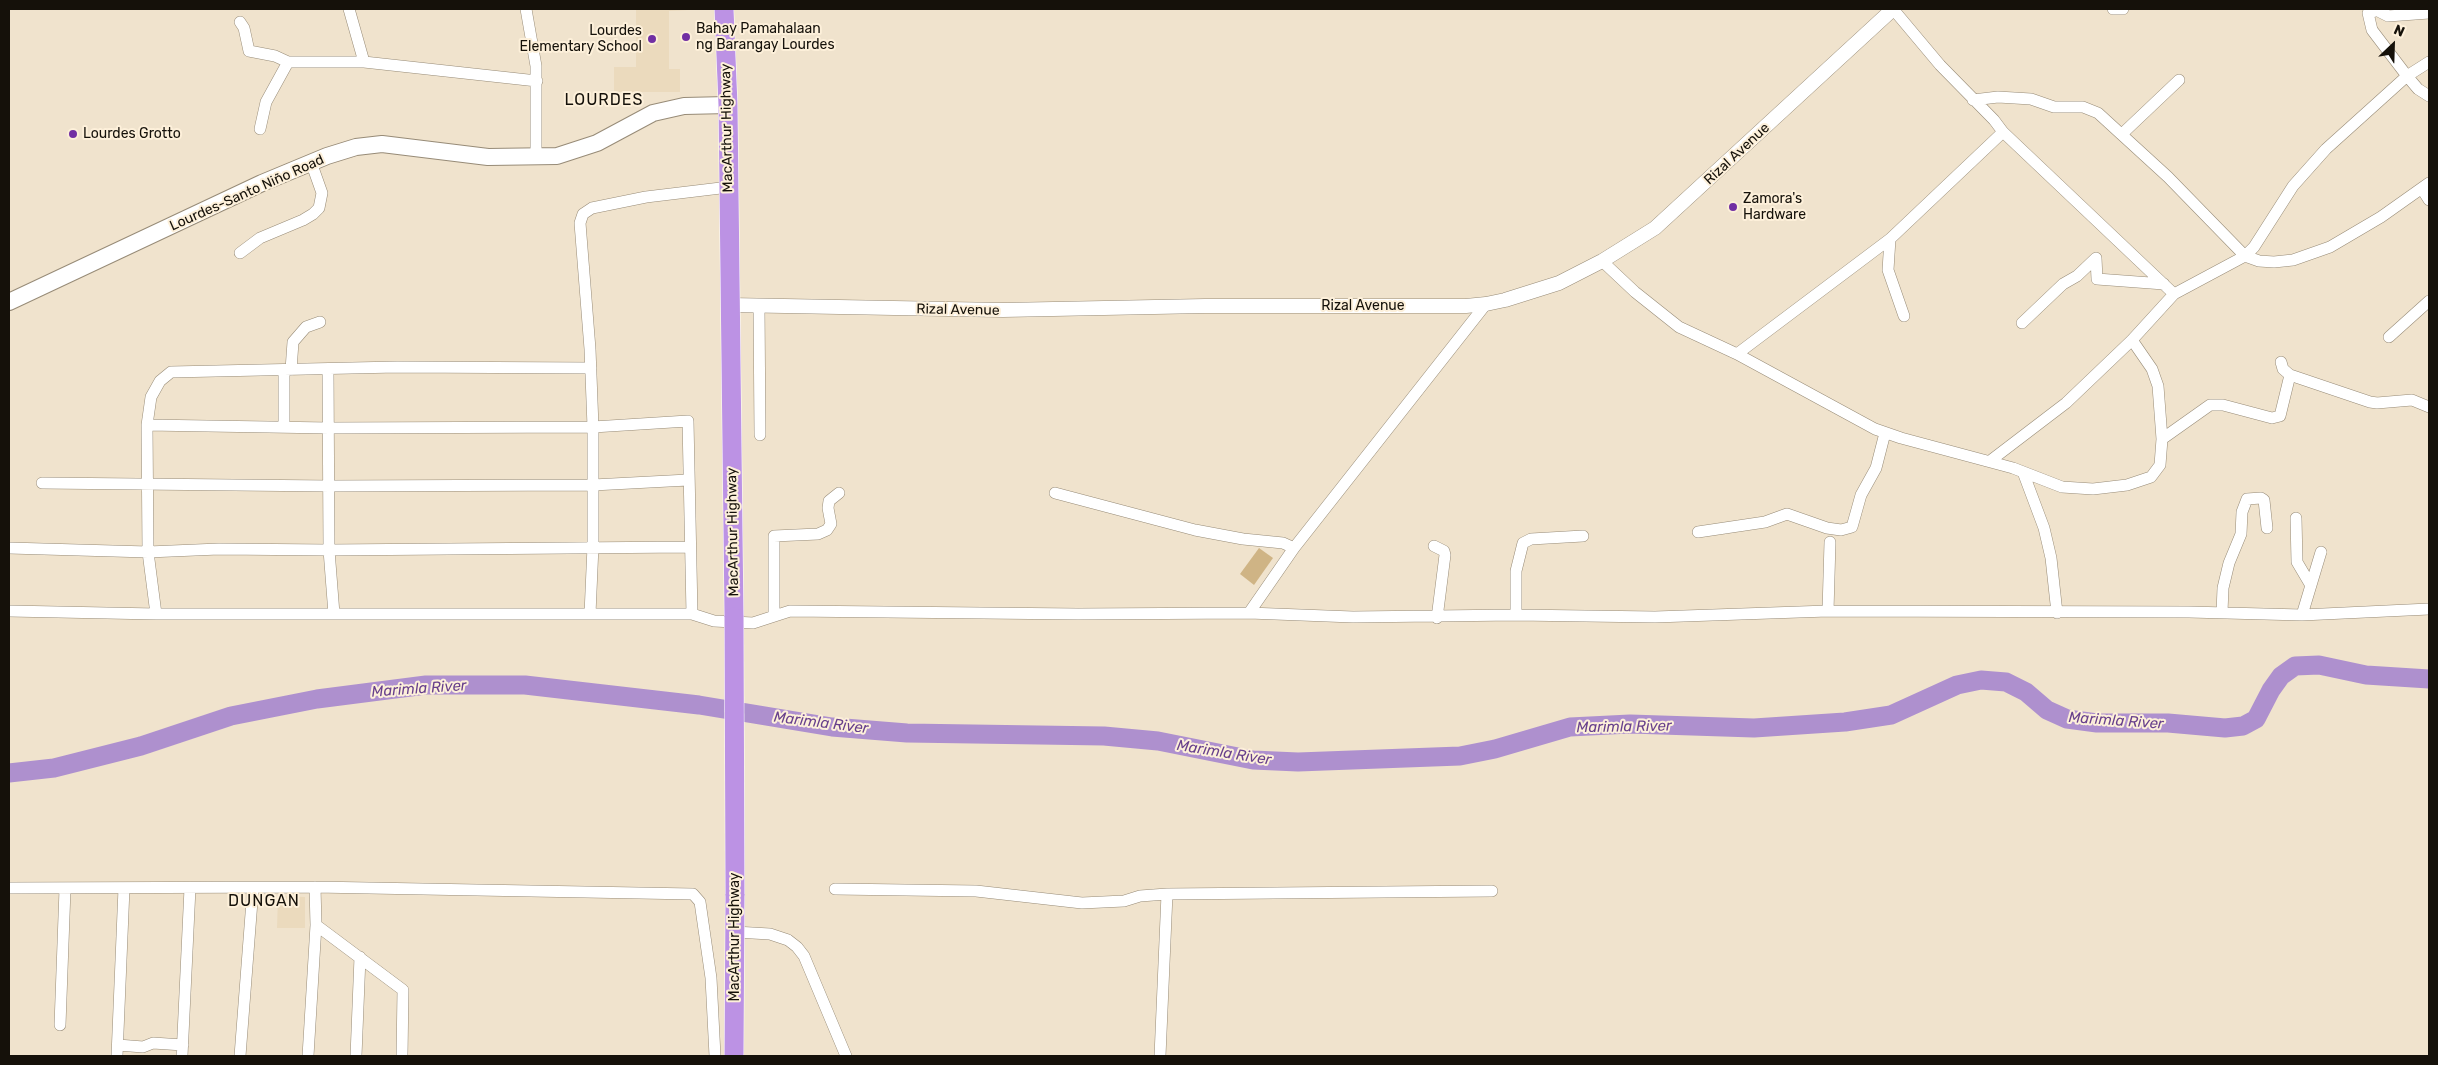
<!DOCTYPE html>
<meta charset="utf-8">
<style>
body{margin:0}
#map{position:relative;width:2438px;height:1065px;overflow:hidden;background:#f0e3cd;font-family:Rubik,sans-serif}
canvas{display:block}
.frame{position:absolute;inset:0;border:10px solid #15110a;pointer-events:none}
.north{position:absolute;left:2368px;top:20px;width:50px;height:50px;-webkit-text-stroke:4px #fdf0da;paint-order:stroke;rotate:24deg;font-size:14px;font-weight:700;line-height:20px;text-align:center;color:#15110a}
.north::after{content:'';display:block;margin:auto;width:18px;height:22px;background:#15110a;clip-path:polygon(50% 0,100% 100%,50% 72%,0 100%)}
</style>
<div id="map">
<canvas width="2438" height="1065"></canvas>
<div class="frame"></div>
<div class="north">N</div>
</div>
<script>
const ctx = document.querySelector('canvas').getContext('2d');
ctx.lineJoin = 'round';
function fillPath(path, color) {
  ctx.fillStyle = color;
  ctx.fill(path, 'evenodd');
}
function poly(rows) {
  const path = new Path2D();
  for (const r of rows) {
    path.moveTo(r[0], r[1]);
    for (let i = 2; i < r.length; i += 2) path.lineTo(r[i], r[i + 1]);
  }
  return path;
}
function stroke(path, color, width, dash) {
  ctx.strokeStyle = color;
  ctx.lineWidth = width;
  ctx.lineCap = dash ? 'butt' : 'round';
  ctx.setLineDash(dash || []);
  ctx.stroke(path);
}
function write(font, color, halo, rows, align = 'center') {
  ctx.font = font + ' Rubik,sans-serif';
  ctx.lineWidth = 4;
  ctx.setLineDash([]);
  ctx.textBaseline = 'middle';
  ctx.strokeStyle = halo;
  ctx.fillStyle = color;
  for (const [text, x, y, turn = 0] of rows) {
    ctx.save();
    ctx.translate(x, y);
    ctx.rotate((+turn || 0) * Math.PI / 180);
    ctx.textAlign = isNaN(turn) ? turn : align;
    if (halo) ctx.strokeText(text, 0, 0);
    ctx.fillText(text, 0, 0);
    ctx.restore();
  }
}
const built = poly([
 [636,9,709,9,669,11,669,69,680,69,680,92,614,92,614,67,636,67],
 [278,896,305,897,305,928,277,928]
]);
const green = poly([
 [1259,548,1273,558,1254,585,1240,574]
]);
const river = poly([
 [9,773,54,768,141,746,231,716,317,699,426,685,525,685,699,705,832,727,907,733,1104,736,1158,741,1253,760,1298,762,1460,756,1495,749,1570,727,1630,724,1754,728,1845,722,1891,715,1957,685,1981,680,2006,682,2026,692,2047,710,2067,719,2097,723,2168,723,2225,728,2243,726,2256,719,2271,690,2281,676,2295,666,2319,665,2366,675,2429,679]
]);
const minor = poly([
 [349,9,364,62],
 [526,9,536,66,536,158],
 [1893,9,1940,65,1994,120,2003,132],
 [2113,9,2123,9],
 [2384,9,2368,13,2372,30,2407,76,2418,89,2429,96],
 [2380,12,2388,16,2429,13],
 [240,22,244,28,249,51,275,56,288,62],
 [1973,100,1998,97,2031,99,2054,107,2083,107,2098,113,2168,177,2245,256,2259,261,2274,262,2293,260,2330,247,2381,217,2429,183],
 [260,129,266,102,288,62,364,62,537,81],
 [2122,134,2179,80],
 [2422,189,2429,200],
 [1890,239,1888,270,1904,316],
 [240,253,260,238,303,220,313,214,319,208,322,193,311,162],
 [1602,261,1635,292,1679,327,1737,354,1875,429,1901,438,2013,468,2062,487,2093,489,2127,485,2151,477,2160,465,2162,439,2158,386,2152,369,2132,340],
 [759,306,760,435],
 [2022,323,2063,284,2077,276,2096,258,2097,279,2164,284],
 [2389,337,2429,301],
 [1737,354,1890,239,2003,132,2174,294],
 [2281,362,2283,369,2290,375,2370,402,2377,403,2412,400,2429,407],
 [328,369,329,550,334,614],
 [284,370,284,427],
 [291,370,293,342,306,327,320,322],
 [147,425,329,428,593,427,688,421,692,614],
 [2162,439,2210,405,2223,405,2272,418,2280,416,2290,375],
 [1990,461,2066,403,2132,340,2174,294,2245,256,2254,247,2293,186,2326,149,2407,76,2429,62],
 [2023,472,2044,528,2051,558,2057,613],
 [42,483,330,486,593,485,688,480],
 [1055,493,1195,530,1243,539,1283,543,1294,548],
 [2296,518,2297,562,2310,584],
 [1698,532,1765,522,1787,514,1827,528,1841,530,1852,527,1861,495,1876,468,1885,433],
 [1434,546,1444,551,1445,555,1437,618],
 [9,548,148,552,219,549,329,550,689,547],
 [9,611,156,614,692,614,714,621,753,623,790,611,1078,614,1249,613,1353,617,1516,615,1655,617,1828,611,2189,612,2302,615,2429,609],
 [1828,611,1830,542],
 [2222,612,2223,588,2229,563,2241,534,2242,512,2247,499,2261,498,2264,500,2267,528],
 [1249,613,1294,548,1486,304],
 [156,614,148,552,147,425,151,397,160,381,171,372,397,367,591,368],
 [590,614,593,546,593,427,590,349,580,223,583,214,592,208,646,197,729,187],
 [774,614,774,536,818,534,827,530,831,524,828,508,829,501,839,493],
 [1516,615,1516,571,1523,543,1531,539,1583,536],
 [2302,615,2321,552],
 [9,888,315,887,693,894,700,902,711,978,715,1056],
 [835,889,976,891,1082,903,1124,901,1140,896,1167,894,1492,891],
 [316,925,403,990,402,1056],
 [735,932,770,934,788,940,797,947,804,956,846,1056],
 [60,1025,65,889],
 [118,1045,143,1047,153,1043,183,1045],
 [117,1056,124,888],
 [182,1056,190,888],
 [240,1056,253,888],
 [308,1056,316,925,315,887],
 [356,1056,360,957],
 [1160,1056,1167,894]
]);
const tertiary = poly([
 [730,305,1003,310,1205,306,1466,306,1486,304,1505,300,1559,283,1602,261,1655,228,1893,9]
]);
const secondary = poly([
 [9,302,262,183,327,156,356,147,382,144,488,157,557,156,597,143,653,113,684,106,728,105]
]);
const trunk = poly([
 [724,9,728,105,734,617],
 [734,1056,735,894]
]);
const trunkBridge = poly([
 [734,617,735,894]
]);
const markers = [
 [686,37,5,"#712fa3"],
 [652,39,5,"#712fa3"],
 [73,134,5,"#712fa3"],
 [1733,207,5,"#712fa3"]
];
const poiNames = [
 ["Bahay Pamahalaan",696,29],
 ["ng Barangay Lourdes",696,45],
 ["Lourdes",642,31,"right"],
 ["Elementary School",642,47,"right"],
 ["Lourdes Grotto",83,134],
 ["Zamora's",1743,199],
 ["Hardware",1743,215]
];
const streetNames = [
 ["MacArthur Highway",727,128,-91],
 ["Rizal Avenue",1737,154,-43],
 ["Lourdes-Santo Niño Road",247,193,-24],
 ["Rizal Avenue",1363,306],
 ["Rizal Avenue",958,310,1],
 ["MacArthur Highway",733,532,-91],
 ["MacArthur Highway",735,937,-90]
];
const waterNames = [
 ["Marimla River",419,689,-4],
 ["Marimla River",2116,721,4],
 ["Marimla River",821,723,7],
 ["Marimla River",1624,727,-1],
 ["Marimla River",1224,753,9]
];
const quarterNames = [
 ["LOURDES",604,100],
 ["DUNGAN",264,901]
];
fillPath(built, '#ebdabd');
fillPath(green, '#cfb485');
stroke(river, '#ae90ce', 19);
stroke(minor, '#978b77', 12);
stroke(tertiary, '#978b77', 15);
stroke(secondary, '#978b77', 18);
stroke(trunk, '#fff', 20);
stroke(minor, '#fff', 11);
stroke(tertiary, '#fff', 14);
stroke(secondary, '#fff', 16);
stroke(trunk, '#bc92e4', 19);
stroke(trunkBridge, '#fff', 20, []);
stroke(trunkBridge, '#bc92e4', 19);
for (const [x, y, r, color] of markers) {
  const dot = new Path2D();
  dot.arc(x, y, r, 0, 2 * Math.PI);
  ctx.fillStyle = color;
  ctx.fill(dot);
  stroke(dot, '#fdf0da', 2);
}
write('14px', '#15110a', '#fdf0da', poiNames, 'left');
write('14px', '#15110a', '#fdf0da', streetNames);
write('italic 15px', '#68408c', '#fdf0da', waterNames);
ctx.letterSpacing = '1px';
write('16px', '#15110a', '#fdf0da', quarterNames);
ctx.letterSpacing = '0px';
</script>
